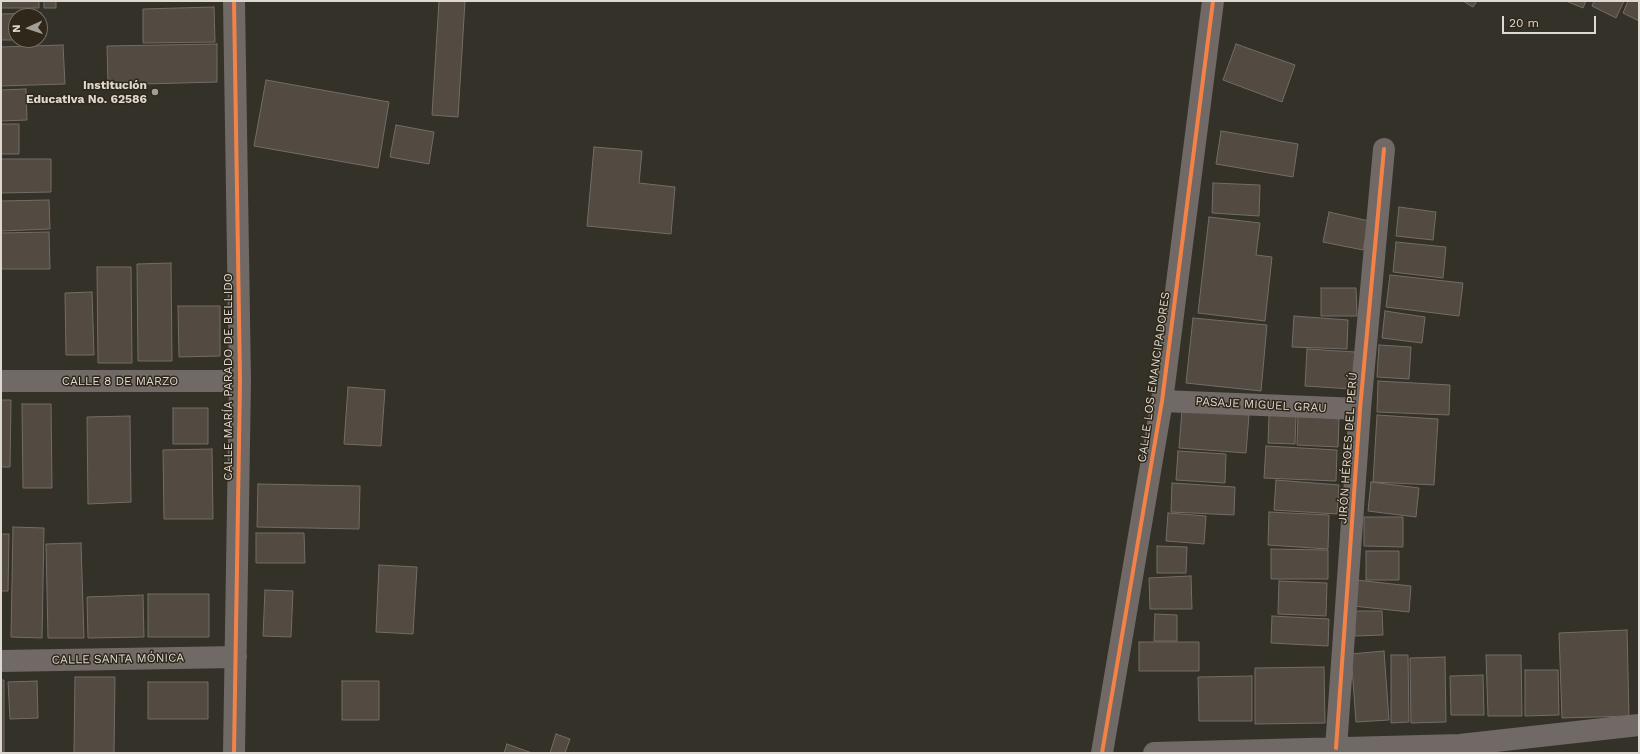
<!DOCTYPE html>
<meta charset="utf-8">
<style>
body{margin:0}
#map{position:relative;width:1640px;height:754px;overflow:hidden;background:#343129;font-family:"Work Sans",sans-serif}
canvas{display:block}
.frame{position:absolute;inset:0;border:2px solid #ddd9d0;pointer-events:none}
.north{position:absolute;left:8px;top:8px;width:40px;height:40px;box-sizing:border-box;background:#2f281a;border:1px solid #756f63;border-radius:50%;rotate:267deg;font-size:11px;font-weight:700;line-height:16px;text-align:center;color:#ddd9d0}
.north::after{content:'';display:block;margin:auto;width:14px;height:18px;background:#a29e96;clip-path:polygon(50% 0,100% 100%,50% 72%,0 100%)}
.scale{position:absolute;left:1502px;top:16px;width:94px;height:18px;box-sizing:border-box;border:2px solid #ddd9d0;border-top:0;padding-left:5px;font-size:12px;line-height:14px;white-space:nowrap;color:#ddd9d0;-webkit-text-stroke:3px #2f281a;paint-order:stroke}
</style>
<div id="map">
<canvas width="1640" height="754"></canvas>
<div class="frame"></div>
<div class="north">N</div>
<div class="scale">20 m</div>
</div>
<script>
const ctx = document.querySelector('canvas').getContext('2d');
ctx.lineJoin = 'round';
function fillPath(path, color) {
  ctx.fillStyle = color;
  ctx.fill(path, 'evenodd');
}
function poly(rows) {
  const path = new Path2D();
  for (const r of rows) {
    path.moveTo(r[0], r[1]);
    for (let i = 2; i < r.length; i += 2) path.lineTo(r[i], r[i + 1]);
  }
  return path;
}
function stroke(path, color, width, dash) {
  ctx.strokeStyle = color;
  ctx.lineWidth = width;
  ctx.lineCap = dash ? 'butt' : 'round';
  ctx.setLineDash(dash || []);
  ctx.stroke(path);
}
function write(font, color, halo, rows, align = 'center') {
  ctx.font = font + ' "Work Sans",sans-serif';
  ctx.lineWidth = 3;
  ctx.setLineDash([]);
  ctx.textBaseline = 'middle';
  ctx.strokeStyle = halo;
  ctx.fillStyle = color;
  for (const [text, x, y, turn = 0] of rows) {
    ctx.save();
    ctx.translate(x, y);
    ctx.rotate((+turn || 0) * Math.PI / 180);
    ctx.textAlign = isNaN(turn) ? turn : align;
    if (halo) ctx.strokeText(text, 0, 0);
    ctx.fillText(text, 0, 0);
    ctx.restore();
  }
}
const building = poly([
 [1,1,39,1,39,8,1,8,1,1],
 [44,1,56,1,56,8,44,8,44,1],
 [439,1,465,1,458,117,432,115,439,1],
 [1463,1,1477,1,1473,7,1463,1],
 [1566,1,1586,1,1583,8,1566,1],
 [1594,1,1624,1,1616,18,1592,6,1594,1],
 [1628,1,1639,1,1639,21,1623,13,1628,1],
 [214,7,215,42,143,43,143,9,214,7],
 [41,13,41,39,40,16,16,16,16,40,1,40,1,14,41,13],
 [217,44,217,82,108,85,107,46,217,44],
 [1236,44,1295,65,1282,102,1223,80,1236,44],
 [63,45,65,84,1,86,1,47,63,45],
 [266,80,389,102,378,168,254,146,266,80],
 [26,89,27,120,1,121,1,90,26,89],
 [1,124,19,124,19,154,1,154,1,124],
 [396,125,434,132,429,164,390,157,396,125],
 [1221,131,1298,144,1293,177,1216,164,1221,131],
 [594,147,642,151,639,183,675,187,671,234,587,226,594,147],
 [1,159,51,159,51,192,1,193,1,159],
 [1213,183,1260,185,1259,216,1212,213,1213,183],
 [49,200,50,229,1,231,1,201,49,200],
 [1399,207,1436,212,1433,240,1396,236,1399,207],
 [1329,212,1369,221,1363,250,1323,242,1329,212],
 [1209,217,1260,223,1256,255,1272,257,1265,321,1198,313,1209,217],
 [49,232,50,269,1,269,1,233,49,232],
 [1396,242,1446,247,1443,278,1393,272,1396,242],
 [171,263,172,361,138,361,137,264,171,263],
 [97,267,131,267,132,363,98,363,97,267],
 [1390,275,1463,283,1459,316,1386,307,1390,275],
 [1321,288,1356,288,1357,316,1321,316,1321,288],
 [92,292,94,355,66,355,65,293,92,292],
 [178,306,220,306,220,356,179,357,178,306],
 [1385,311,1425,317,1422,343,1382,338,1385,311],
 [1294,316,1348,320,1347,349,1292,347,1294,316],
 [1193,318,1267,325,1261,391,1186,383,1193,318],
 [1379,345,1411,347,1409,379,1377,377,1379,345],
 [1307,349,1355,352,1352,389,1305,386,1307,349],
 [1378,381,1450,385,1449,415,1377,412,1378,381],
 [348,387,385,390,381,446,344,444,348,387],
 [1,400,11,400,10,467,1,467,1,400],
 [22,404,51,404,52,488,23,488,22,404],
 [173,408,208,408,208,444,173,444,173,408],
 [1182,410,1249,415,1246,453,1179,448,1182,410],
 [1269,415,1296,416,1295,444,1268,443,1269,415],
 [1377,415,1438,419,1434,485,1373,482,1377,415],
 [130,416,131,502,88,504,87,417,130,416],
 [1298,416,1339,419,1338,447,1297,445,1298,416],
 [1266,446,1337,450,1336,481,1264,478,1266,446],
 [212,449,213,519,164,519,163,450,212,449],
 [1178,451,1226,454,1225,483,1176,480,1178,451],
 [1276,480,1339,485,1337,514,1274,510,1276,480],
 [1371,482,1419,488,1416,517,1368,511,1371,482],
 [1172,483,1235,487,1234,515,1171,512,1172,483],
 [258,484,360,486,359,529,257,527,258,484],
 [1269,512,1329,515,1328,549,1268,545,1269,512],
 [1168,513,1206,516,1204,544,1166,541,1168,513],
 [1364,517,1403,517,1403,547,1364,546,1364,517],
 [13,527,44,528,42,638,11,637,13,527],
 [256,533,304,533,305,563,256,563,256,533],
 [1,534,9,534,8,591,1,591,1,534],
 [81,543,84,638,48,638,46,544,81,543],
 [1157,546,1187,547,1186,573,1157,573,1157,546],
 [1271,549,1328,550,1328,579,1271,579,1271,549],
 [1366,551,1399,551,1399,580,1366,580,1366,551],
 [379,565,417,567,413,634,376,632,379,565],
 [1191,576,1192,609,1150,609,1149,578,1191,576],
 [1356,580,1411,586,1409,612,1353,606,1356,580],
 [1279,581,1327,583,1326,616,1278,614,1279,581],
 [265,590,293,591,291,637,263,636,265,590],
 [148,594,209,594,209,637,148,637,148,594],
 [143,595,144,637,88,638,87,597,143,595],
 [1354,611,1382,611,1383,635,1355,636,1354,611],
 [1155,614,1177,615,1177,641,1154,641,1155,614],
 [1272,616,1329,619,1328,646,1271,643,1272,616],
 [1627,630,1629,716,1562,718,1559,633,1627,630],
 [1139,642,1199,642,1199,671,1139,671,1139,642],
 [1384,651,1389,720,1356,722,1351,654,1384,651],
 [1391,655,1408,655,1409,722,1391,723,1391,655],
 [1486,655,1521,655,1522,716,1488,716,1486,655],
 [1445,657,1446,722,1411,723,1410,658,1445,657],
 [1324,667,1325,723,1255,724,1255,668,1324,667],
 [1525,670,1558,670,1559,715,1525,716,1525,670],
 [1483,675,1484,715,1451,715,1450,676,1483,675],
 [1252,676,1252,721,1199,721,1198,677,1252,676],
 [75,677,115,677,114,753,74,753,75,677],
 [1,680,4,680,4,753,1,753,1,680],
 [37,681,38,718,10,719,8,682,37,681],
 [342,681,379,681,379,720,342,720,342,681],
 [148,682,208,682,208,719,148,719,148,682],
 [556,734,570,739,565,753,550,753,556,734],
 [507,744,532,753,504,753,507,744]
]);
const minor = poly([
 [1,381,240,381],
 [1162,401,1360,409],
 [1,661,236,657],
 [1336,748,1360,409,1384,149],
 [234,753,240,381,234,1],
 [1102,753,1162,401,1213,1],
 [1154,753,1460,745,1639,725]
]);
const cycleway = poly([
 [1336,748,1360,409,1384,149],
 [234,753,240,381,234,1],
 [1102,753,1162,401,1213,1]
]);
const markers = [
 [155,92,4,"#a29e96"]
];
const poiNames = [
 ["Institución",147,85],
 ["Educativa No. 62586",147,99]
];
const streetNames = [
 ["CALLE MARÍA PARADO DE BELLIDO",228,377,-90],
 ["CALLE LOS EMANCIPADORES",1154,377,-82],
 ["CALLE 8 DE MARZO",120,381],
 ["PASAJE MIGUEL GRAU",1261,405,3],
 ["JIRÓN HÉROES DEL PERÚ",1348,448,-86],
 ["CALLE SANTA MÓNICA",118,659,-1]
];
fillPath(building, '#534a42');
stroke(building, '#726d67', 1);
stroke(minor, '#706965', 22);
stroke(cycleway, '#f48246', 4);
for (const [x, y, r, color] of markers) {
  const dot = new Path2D();
  dot.arc(x, y, r, 0, 2 * Math.PI);
  ctx.fillStyle = color;
  ctx.fill(dot);
  stroke(dot, '#2f281a', 1.5);
}
write('bold 12px', '#ddd9d0', '#2f281a', poiNames, 'right');
write('12px', '#ddd9d0', '#2f281a', streetNames);
</script>
